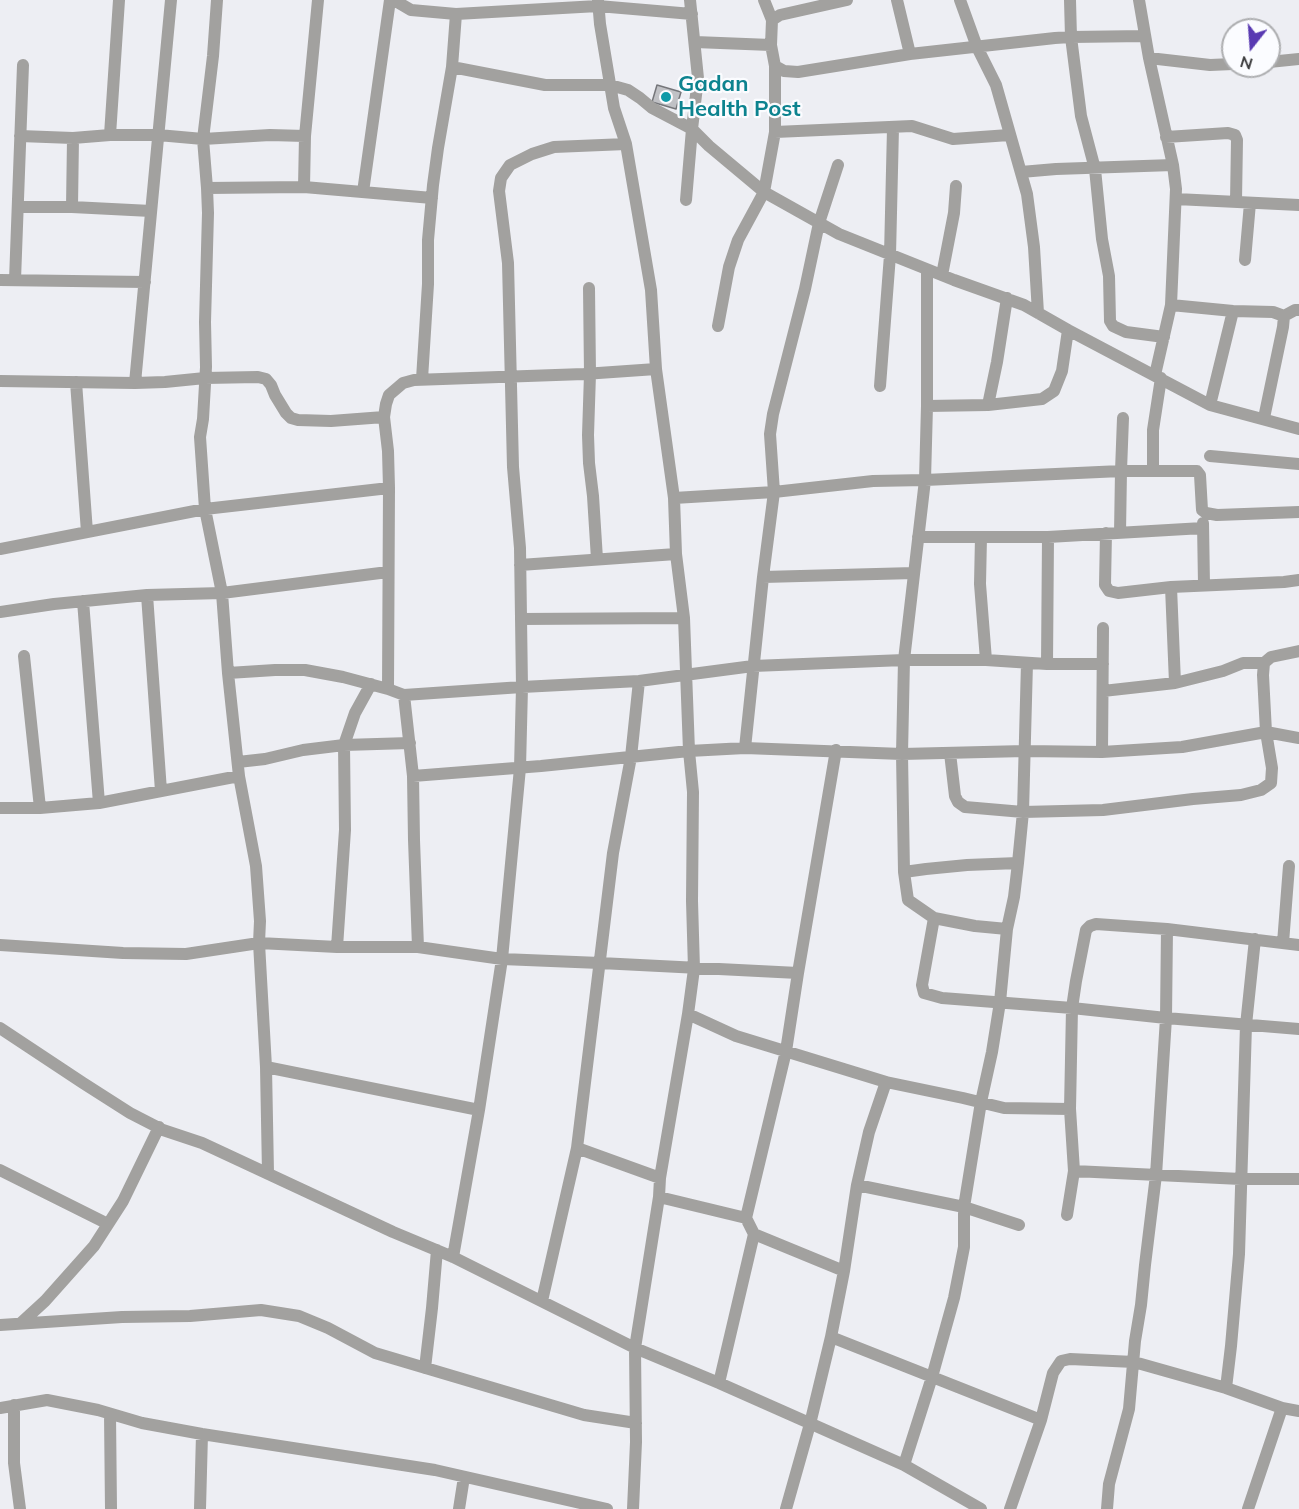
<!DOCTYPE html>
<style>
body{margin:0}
#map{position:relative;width:1299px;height:1509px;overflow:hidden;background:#edeef3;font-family:Mulish,sans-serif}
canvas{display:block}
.north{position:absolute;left:1221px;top:18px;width:60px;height:60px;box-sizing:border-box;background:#fbfcff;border:2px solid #adaeb0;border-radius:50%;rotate:197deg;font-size:16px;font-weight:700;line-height:24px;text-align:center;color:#38383a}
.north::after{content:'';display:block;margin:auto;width:21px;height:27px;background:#593ab2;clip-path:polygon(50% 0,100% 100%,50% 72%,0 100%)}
</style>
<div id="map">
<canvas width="1299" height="1509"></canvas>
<div class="north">N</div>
</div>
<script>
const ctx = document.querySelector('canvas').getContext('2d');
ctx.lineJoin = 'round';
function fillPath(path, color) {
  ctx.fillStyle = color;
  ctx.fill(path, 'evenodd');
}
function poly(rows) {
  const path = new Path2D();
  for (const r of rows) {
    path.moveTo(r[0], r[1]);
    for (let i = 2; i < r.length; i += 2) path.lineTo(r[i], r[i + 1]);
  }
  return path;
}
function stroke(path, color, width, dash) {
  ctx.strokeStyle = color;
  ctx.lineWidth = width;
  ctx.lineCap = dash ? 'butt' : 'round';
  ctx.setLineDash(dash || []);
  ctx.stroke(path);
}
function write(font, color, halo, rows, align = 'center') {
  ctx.font = font + ' Mulish,sans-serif';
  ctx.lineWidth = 4.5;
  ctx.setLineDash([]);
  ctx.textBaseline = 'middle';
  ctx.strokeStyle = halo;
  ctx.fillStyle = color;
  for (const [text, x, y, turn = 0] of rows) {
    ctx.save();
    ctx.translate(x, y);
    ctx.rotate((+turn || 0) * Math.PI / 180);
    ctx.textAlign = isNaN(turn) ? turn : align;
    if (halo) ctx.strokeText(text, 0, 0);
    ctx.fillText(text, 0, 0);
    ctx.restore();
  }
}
const building = poly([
 [657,85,681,92,676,109,652,102,657,85]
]);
const minor = poly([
 [217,0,213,56,203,139,207,188,208,213,205,322,206,367,203,419,200,437,205,509,222,593,228,673,239,776,256,866,260,921,259,943,266,1067,268,1173],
 [318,0,305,136,304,187,432,198],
 [394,0,411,10,456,14,598,6,692,14],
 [598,0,600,24,614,108,626,144,651,290,656,369,674,498,676,554,684,618,689,751,693,792,692,901,694,969,688,1014,660,1178,659,1197,635,1348,636,1442,633,1509],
 [690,0,698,78,692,129,709,146,764,192,839,234,954,280,1024,305,1068,330,1210,405,1299,429],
 [764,0,772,20],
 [897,0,910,54],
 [960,0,977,47,996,85,1027,194,1034,247,1038,313],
 [1070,0,1071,37,1145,36],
 [1139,0,1149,58,1173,165,1176,189,1171,305,1155,375],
 [695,42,771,45,775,66,784,71,798,72,910,54,1055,38,1071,37,1081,116,1095,169,1102,239,1109,276,1110,321,1113,326,1126,332,1164,337],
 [771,45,772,20,780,15,847,0],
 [1149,58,1210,65,1233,64],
 [1269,62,1299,59],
 [452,67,545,85,610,85,628,90,640,98,652,108,692,129,686,200],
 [775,132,912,126,953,139,1009,135],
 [110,135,119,0],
 [20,136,73,138,110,135,158,135,203,139,270,135,305,136],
 [1166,137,1228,133,1235,135,1237,140,1236,201],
 [73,138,72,207,151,211],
 [1021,172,1056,169,1173,165],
 [207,188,304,187],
 [363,192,390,0],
 [1176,199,1299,205],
 [18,207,72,207],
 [1245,260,1250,203],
 [927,270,927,406,925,480,904,660,902,754,904,872,908,900,934,918,975,926,1007,929],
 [942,275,954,213,956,186],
 [0,280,145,282],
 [15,280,23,65],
 [589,288,590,374,588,435,589,463,593,496,597,559],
 [1171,305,1233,311,1273,312,1284,316,1283,327,1264,418],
 [1284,316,1295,310,1299,310],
 [718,326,729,267,738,240,764,192,775,132,775,66],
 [422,379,428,284,428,240,433,185,438,148,452,67,456,14],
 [0,381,135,383,165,382,205,378,258,377,266,379,271,385,275,395,286,413,291,418,298,420,331,421,384,417],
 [76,382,87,532],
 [135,383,171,0],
 [880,386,890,255,893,128],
 [988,405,997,362,1007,298],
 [1210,405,1233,311],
 [927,406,988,405,1042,399,1054,391,1062,371,1068,330],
 [1210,456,1299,464],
 [1153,471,1153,430,1161,378],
 [674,498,774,492,873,481,925,480,1121,471,1197,471,1200,475,1202,510,1206,513,1217,515,1299,512],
 [1203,523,1204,585],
 [1106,533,1105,585,1109,591,1118,593,1171,587,1284,582,1299,580],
 [1120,533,1121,471,1123,418],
 [918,537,1048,537,1203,528],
 [981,537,980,584,986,660],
 [0,549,205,509,389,488],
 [520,565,676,554],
 [763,577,914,573],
 [1171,587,1175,683],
 [147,595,161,791],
 [83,601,99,803],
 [0,612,54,604,147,595,222,593,388,572],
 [521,619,684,618],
 [24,656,40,808],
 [1047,664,1048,537],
 [228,673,275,670,305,670,343,677,388,689,404,695,522,687,639,681,753,666,904,660,986,660,1047,664,1103,664],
 [388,689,389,488,388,451,384,417,386,404,389,395,403,383,414,380,584,374,656,369],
 [1103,691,1175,683,1223,671,1243,663,1264,663],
 [404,695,413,776,414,840,418,947],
 [745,748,763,577,774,492,770,434,773,414,805,289,819,223,838,165],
 [1102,752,1103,628],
 [950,753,955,796,958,802,965,807,1023,812,1103,810,1193,799,1241,795,1261,790,1271,783,1272,768,1266,732,1263,675,1264,663,1271,657,1299,651],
 [238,762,265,759,303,750,344,745,410,743],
 [413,776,541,766,689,751,745,748,902,754,1025,751,1102,752,1182,747,1266,732,1299,738],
 [0,808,40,808,99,803,239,776],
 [904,872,926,869,967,865,1018,863],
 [934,918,922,985,924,993,942,998,1072,1008,1166,1018,1299,1029],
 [1283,943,1289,866],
 [0,945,123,953,186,954,259,943,337,947,418,947,502,959,600,963,798,973],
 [337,947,345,830,344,745,355,713,371,684],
 [688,1014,736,1036,886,1082,963,1098,1004,1108,1070,1109],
 [0,1028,83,1083,130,1113,163,1130,202,1143,393,1232,453,1257,635,1348,719,1383,904,1465,981,1509],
 [266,1067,479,1110],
 [577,1148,660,1178],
 [0,1170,108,1224],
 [1074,1171,1241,1179,1299,1179],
 [857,1185,964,1207,1019,1225],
 [659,1197,746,1218,754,1234,844,1271],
 [1067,1215,1074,1171,1070,1109,1072,1008,1076,981,1086,930,1090,926,1096,924,1167,929,1299,945],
 [746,1218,786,1051,798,973,836,750],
 [453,1257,479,1110,502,959,520,768,522,687,520,548,513,467,508,263,499,191,501,178,510,165,532,154,554,147,626,144],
 [542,1301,577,1148,613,853,631,757,639,681],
 [21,1323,45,1301,94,1246,123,1201,159,1127],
 [0,1325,122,1317,190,1316,261,1310,299,1316,328,1328,375,1353,584,1415,636,1423],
 [831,1337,1041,1420],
 [425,1368,432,1308,437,1250],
 [719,1383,754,1234],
 [1226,1388,1231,1346,1239,1254,1246,1025,1255,939],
 [14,1405,14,1463,20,1509],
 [0,1408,47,1400,98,1410,142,1423,202,1434,435,1470,607,1509],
 [110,1414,111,1509],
 [904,1465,932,1377,954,1298,964,1247,964,1207,981,1102,992,1052,1000,1002,1007,929,1014,897,1018,863,1023,812,1027,663],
 [200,1509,202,1434],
 [459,1509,464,1477],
 [786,1509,810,1424,831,1337,844,1271,857,1185,869,1132,886,1082],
 [1010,1509,1041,1420,1053,1373,1061,1361,1070,1359,1134,1362,1226,1388,1282,1408,1299,1411],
 [1107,1509,1109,1484,1129,1409,1135,1341,1141,1305,1145,1265,1156,1175,1166,1018,1167,929],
 [1248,1509,1282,1408]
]);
const markers = [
 [666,97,6,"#0f9aa8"]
];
const cultureNames = [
 ["Gadan",678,84],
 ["Health Post",678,109]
];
fillPath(building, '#c0c1c5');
stroke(building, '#75767a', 1.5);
stroke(minor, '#a2a19f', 12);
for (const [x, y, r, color] of markers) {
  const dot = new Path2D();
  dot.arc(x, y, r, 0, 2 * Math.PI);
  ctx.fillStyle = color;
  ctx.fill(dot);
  stroke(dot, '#fbfcff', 2);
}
write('bold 22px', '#0d838f', '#fbfcff', cultureNames, 'left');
</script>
